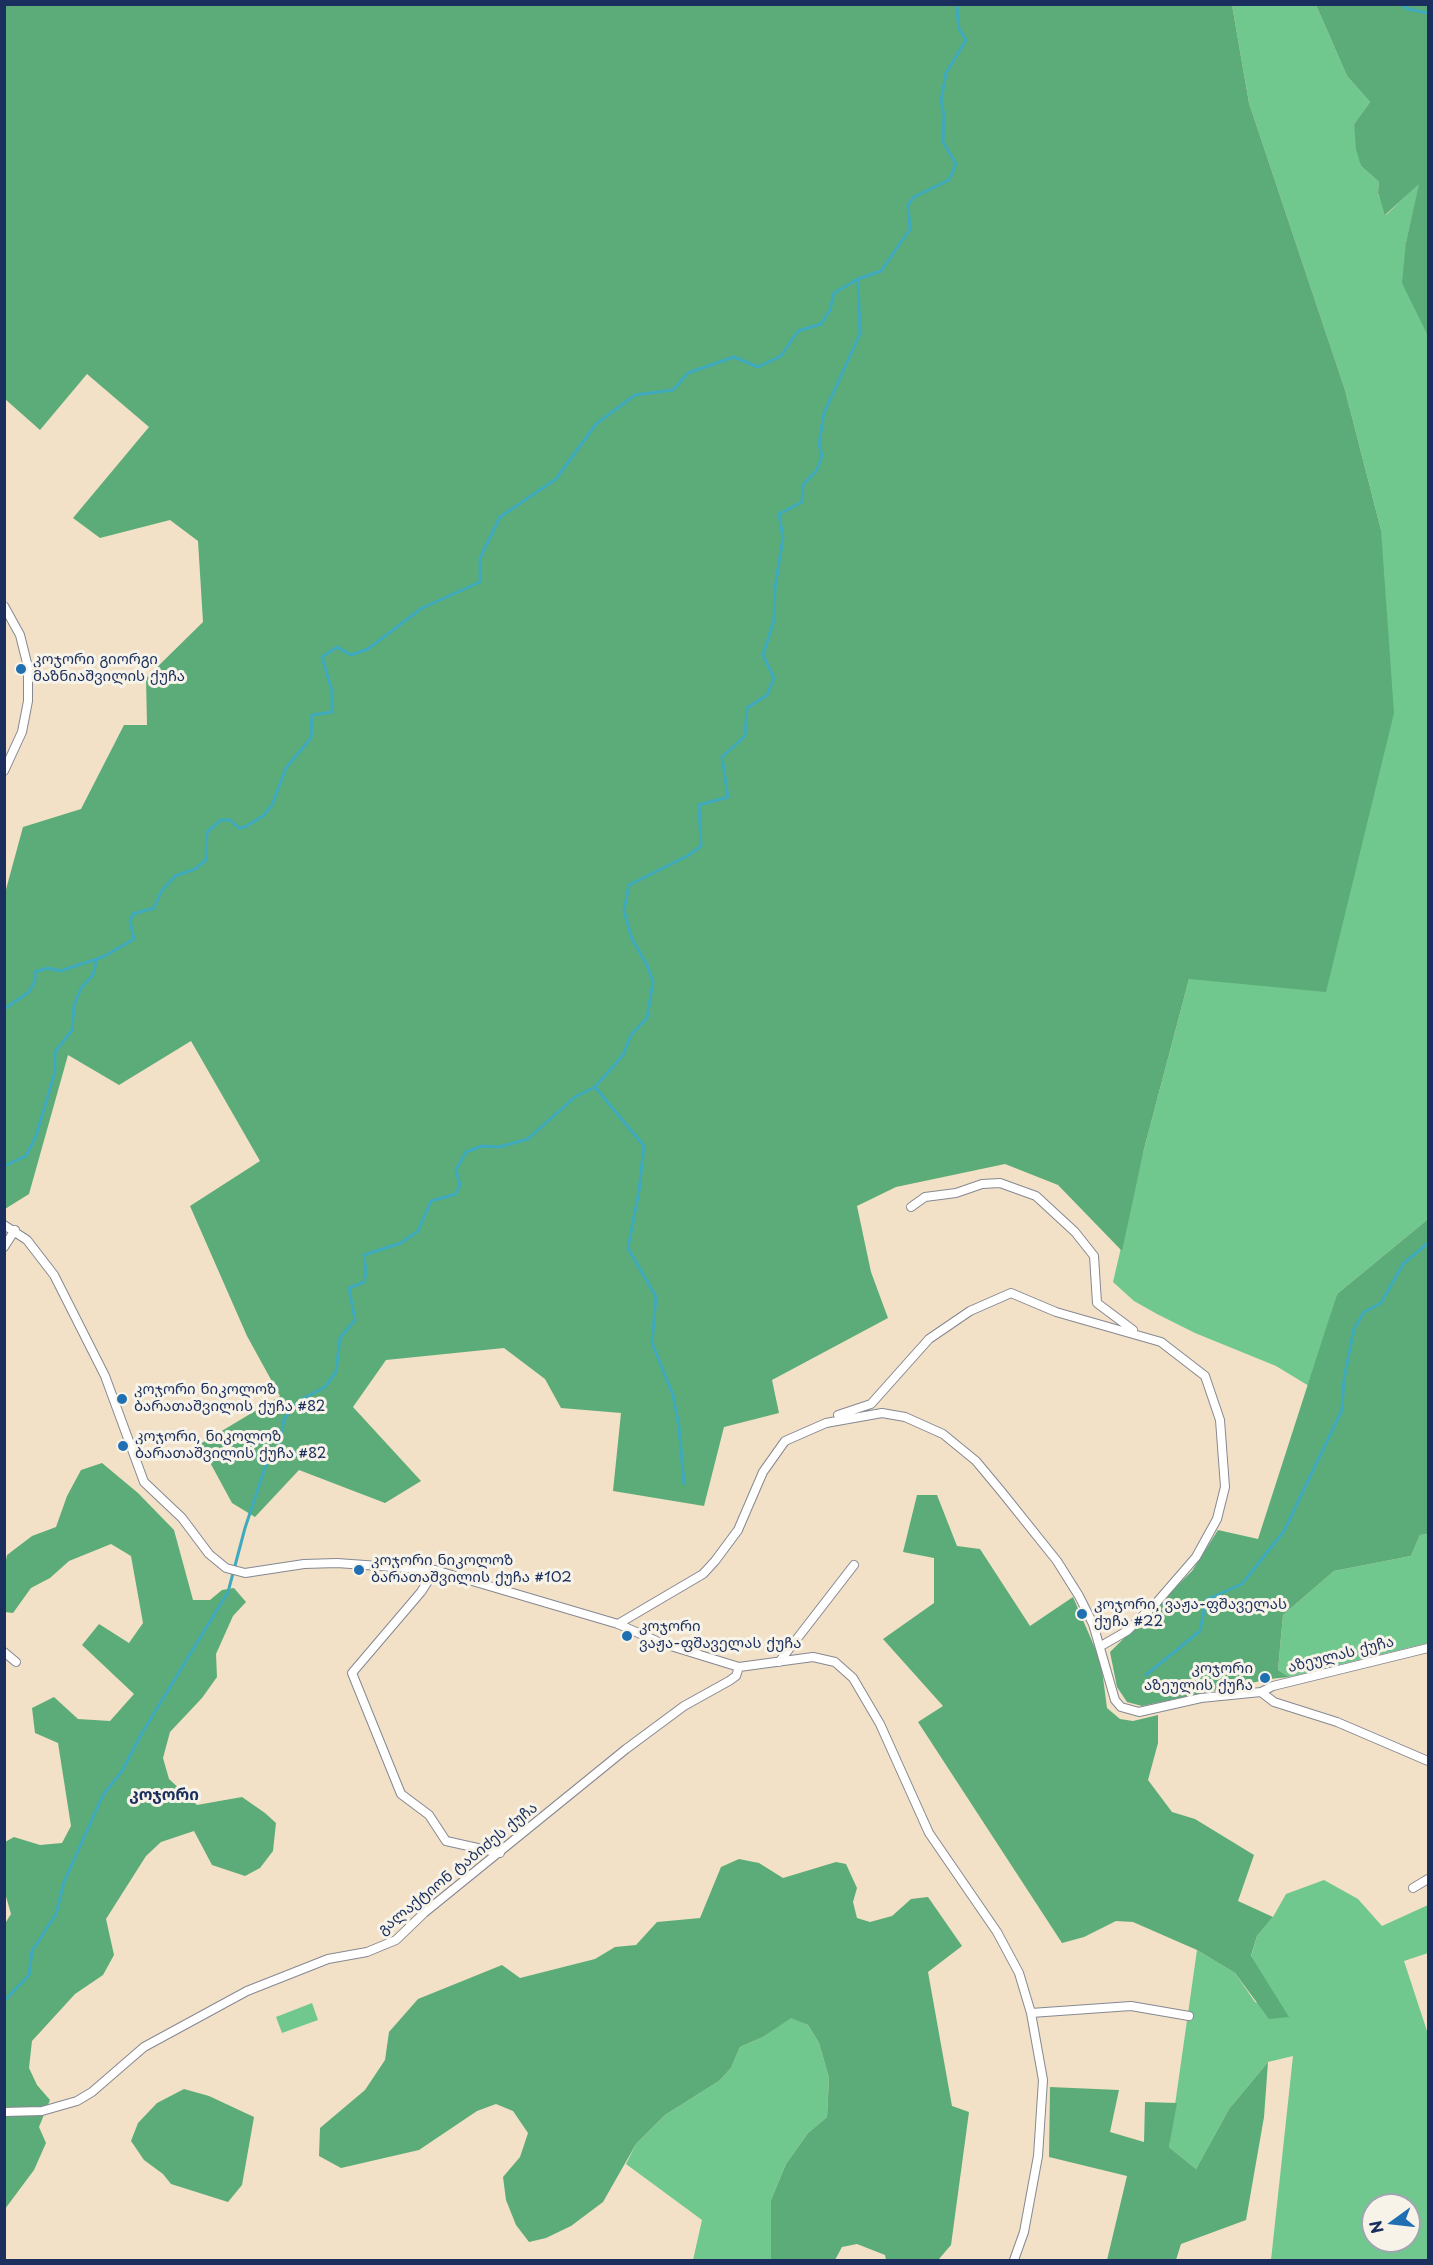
<!DOCTYPE html>
<meta charset="utf-8">
<style>
body{margin:0}
#map{position:relative;width:1433px;height:2265px;overflow:hidden;background:#f2e1c6;font-family:"Playpen Sans",sans-serif}
canvas{display:block}
.frame{position:absolute;inset:0;border:6px solid #1b2f5e;pointer-events:none}
.north{position:absolute;left:1361px;top:2193px;width:60px;height:60px;box-sizing:border-box;background:#f7f3e8;border:2px solid #9fa5b1;border-radius:50%;rotate:255deg;font-size:16px;font-weight:700;line-height:24px;text-align:center;color:#1b2f5e}
.north::after{content:'';display:block;margin:auto;width:21px;height:27px;background:#1f6fb2;clip-path:polygon(50% 0,100% 100%,50% 72%,0 100%)}
</style>
<div id="map">
<canvas width="1433" height="2265"></canvas>
<div class="frame"></div>
<div class="north">N</div>
</div>
<script>
const ctx = document.querySelector('canvas').getContext('2d');
ctx.lineJoin = 'round';
function fillPath(path, color) {
  ctx.fillStyle = color;
  ctx.fill(path, 'evenodd');
}
function poly(rows) {
  const path = new Path2D();
  for (const r of rows) {
    path.moveTo(r[0], r[1]);
    for (let i = 2; i < r.length; i += 2) path.lineTo(r[i], r[i + 1]);
  }
  return path;
}
function stroke(path, color, width, dash) {
  ctx.strokeStyle = color;
  ctx.lineWidth = width;
  ctx.lineCap = dash ? 'butt' : 'round';
  ctx.setLineDash(dash || []);
  ctx.stroke(path);
}
function write(font, color, halo, rows, align = 'center') {
  ctx.font = font + ' "Playpen Sans","Noto Sans Georgian",sans-serif';
  ctx.lineWidth = 6;
  ctx.setLineDash([]);
  ctx.textBaseline = 'middle';
  ctx.strokeStyle = halo;
  ctx.fillStyle = color;
  for (const [text, x, y, turn = 0] of rows) {
    ctx.save();
    ctx.translate(x, y);
    ctx.rotate((+turn || 0) * Math.PI / 180);
    ctx.textAlign = isNaN(turn) ? turn : align;
    if (halo) ctx.strokeText(text, 0, 0);
    ctx.fillText(text, 0, 0);
    ctx.restore();
  }
}
const green = poly([
 [1232,5,1316,5,1347,76,1370,102,1354,124,1361,166,1379,182,1378,194,1386,215,1420,182,1406,242,1422,321,1428,336,1428,1219,1337,1294,1309,1386,1276,1366,1195,1333,1157,1314,1134,1301,1113,1282,1144,1149,1189,979,1381,530,1345,390,1249,103],
 [1428,1534,1428,1643,1289,1677,1278,1670,1283,1615,1334,1571,1411,1556,1420,1535],
 [1324,1880,1358,1899,1382,1926,1428,1905,1428,1953,1404,1961,1428,2034,1428,2260,1271,2260,1293,2056,1268,2062,1229,2109,1196,2169,1169,2147,1197,1950,1235,1973,1255,2002,1288,2017,1251,1957,1257,1936,1273,1917,1286,1894],
 [1373,2205,1409,2205,1409,2241,1373,2241],
 [312,2003,318,2020,282,2033,276,2017],
 [791,2017,808,2025,819,2043,829,2078,827,2117,808,2133,786,2164,771,2200,771,2260,693,2260,702,2220,626,2164,636,2144,665,2115,719,2081,731,2068,740,2047,763,2037]
]);
const forest = poly([
 [5,4,1232,5,1249,103,1345,390,1381,530,1394,713,1326,992,1189,979,1144,1149,1122,1251,1058,1185,1005,1164,896,1187,857,1206,871,1272,888,1318,772,1380,779,1413,724,1427,704,1506,613,1491,621,1413,561,1408,545,1379,504,1348,386,1360,353,1407,421,1481,385,1503,299,1470,255,1517,232,1503,200,1444,280,1396,247,1336,190,1206,260,1161,191,1041,119,1085,68,1055,29,1194,5,1209,5,893,23,827,81,809,124,725,147,725,146,678,203,622,198,541,170,520,100,538,73,518,149,427,87,374,40,430,5,399],
 [1316,5,1428,5,1428,336,1402,283,1406,242,1419,184,1385,215,1378,193,1379,182,1361,166,1356,149,1354,124,1370,102,1347,76],
 [1428,1219,1428,1534,1420,1535,1411,1556,1334,1571,1283,1615,1278,1670,1289,1677,1270,1679,1142,1706,1127,1702,1117,1687,1110,1652,1192,1571,1218,1530,1258,1539,1337,1294],
 [102,1463,138,1493,174,1530,193,1600,210,1600,222,1590,234,1588,246,1602,233,1616,216,1654,217,1677,202,1698,170,1732,163,1758,169,1779,197,1805,242,1797,265,1813,276,1823,273,1851,260,1868,245,1876,212,1865,194,1831,161,1842,146,1856,106,1919,114,1955,103,1975,75,1994,32,2041,29,2068,37,2085,50,2100,39,2127,46,2143,34,2170,5,2209,4,1925,11,1914,5,1893,5,1842,14,1837,40,1845,62,1843,71,1826,58,1743,35,1733,32,1708,54,1697,78,1719,110,1721,134,1694,82,1645,99,1624,129,1643,143,1623,131,1556,111,1544,69,1561,50,1578,31,1588,13,1613,5,1612,5,1565,7,1555,32,1536,56,1527,67,1496,81,1470],
 [917,1495,937,1495,957,1546,980,1549,1030,1626,1073,1597,1101,1662,1107,1708,1120,1719,1133,1721,1158,1715,1158,1743,1148,1780,1172,1812,1195,1819,1254,1855,1238,1901,1273,1917,1257,1936,1251,1956,1289,2017,1269,2019,1235,1973,1197,1950,1133,1922,1116,1921,1084,1937,1062,1943,918,1722,943,1706,883,1639,934,1603,934,1558,903,1552],
 [739,1859,759,1863,783,1878,836,1862,846,1864,857,1888,853,1902,857,1918,870,1922,892,1916,911,1899,928,1897,962,1946,928,1972,952,2106,969,2112,951,2245,939,2259,886,2260,885,2255,857,2244,842,2247,835,2260,771,2260,771,2200,786,2164,808,2133,827,2117,829,2078,819,2043,808,2025,791,2018,763,2037,740,2047,731,2068,719,2081,665,2115,636,2144,603,2202,571,2226,546,2238,529,2242,516,2225,506,2200,503,2177,520,2157,528,2133,513,2111,496,2104,477,2111,419,2150,341,2168,319,2156,320,2128,365,2090,385,2060,389,2032,418,1999,502,1965,520,1978,595,1959,615,1947,636,1945,657,1922,700,1918,721,1867],
 [1268,2062,1264,2117,1246,2220,1181,2244,1176,2260,1107,2260,1127,2176,1049,2157,1050,2087,1119,2090,1110,2132,1144,2142,1145,2102,1177,2103,1169,2147,1196,2169,1229,2109],
 [184,2089,209,2096,254,2117,242,2185,228,2202,171,2184,163,2174,144,2160,131,2141,138,2123,157,2103]
]);
const stream = poly([
 [1401,4,1408,9,1428,13],
 [4,1009,29,992,35,981,35,972,48,968,60,971,103,957,134,939,130,921,133,914,154,908,161,892,175,876,195,869,206,860,207,832,221,820,230,820,239,828,245,827,263,816,272,805,286,768,311,738,312,715,332,712,332,691,322,657,337,647,351,655,368,649,422,608,480,582,480,558,500,517,556,479,596,424,635,395,673,390,688,373,734,357,758,367,781,356,798,331,821,324,830,310,834,293,858,279,881,271,910,229,908,205,914,197,949,180,956,164,943,142,944,115,941,101,946,73,966,40,959,29,957,11,959,4],
 [595,1087,644,1146,639,1191,628,1248,656,1297,652,1343,673,1395,679,1427,684,1484],
 [4,1166,26,1156,36,1136,55,1072,55,1052,72,1030,74,1006,81,988,93,975,97,959],
 [1146,1675,1200,1631,1206,1600,1242,1584,1284,1531,1342,1410,1344,1379,1354,1329,1364,1312,1381,1303,1403,1264,1428,1243],
 [4,2001,29,1975,32,1951,56,1914,64,1882,103,1795,122,1771,142,1733,228,1592,245,1528,266,1465,280,1444,284,1419,299,1401,325,1387,336,1372,340,1338,355,1320,349,1288,364,1282,366,1273,364,1255,401,1243,418,1231,431,1201,456,1194,460,1185,456,1170,466,1152,482,1146,499,1147,528,1139,575,1097,595,1087,623,1055,631,1035,647,1018,653,982,647,965,632,939,624,911,629,885,689,855,701,846,699,805,728,797,722,757,745,736,747,708,767,695,774,678,763,655,774,620,775,588,783,538,779,514,802,502,803,485,817,470,822,456,819,444,824,413,860,334,858,279]
]);
const street = poly([
 [4,606,20,635,28,667,28,701,22,732,4,771],
 [911,1207,925,1197,956,1193,982,1184,1000,1183,1036,1196,1075,1232,1094,1256,1097,1303,1133,1330],
 [4,1225,27,1240,54,1275,105,1376,144,1482,182,1518,209,1554,226,1568,245,1573,304,1564,337,1563,435,1570,618,1624,661,1643,739,1667,813,1657,835,1662,853,1678,880,1724,929,1833,997,1932,1019,1973,1031,2013,1043,2080,1038,2156,1024,2232,1014,2260],
 [4,1247,15,1230],
 [838,1415,871,1404,929,1339,970,1311,1011,1293,1056,1312,1161,1342,1205,1376,1220,1420,1225,1487,1217,1519,1196,1557,1157,1602,1127,1631,1101,1646],
 [435,1570,421,1592,352,1673,401,1794,429,1815,446,1841,500,1853],
 [618,1624,703,1574,715,1561,738,1530,763,1472,785,1441,826,1423,882,1413,905,1417,943,1434,976,1461,1001,1491,1057,1561,1079,1596,1093,1624,1115,1700,1121,1707,1139,1712,1201,1698,1261,1692,1274,1702,1337,1722,1428,1761],
 [4,1652,16,1662],
 [779,1662,854,1565],
 [1261,1692,1273,1686,1428,1648],
 [1413,1888,1428,1879],
 [1031,2013,1131,2006,1189,2016],
 [4,2112,42,2111,77,2101,92,2092,144,2047,247,1991,328,1959,367,1952,396,1940,424,1913,626,1749,684,1706,729,1681,736,1676,739,1667]
]);
const markers = [
 [21,669,6,"#1f6fb2"],
 [122,1399,6,"#1f6fb2"],
 [123,1446,6,"#1f6fb2"],
 [359,1570,6,"#1f6fb2"],
 [1082,1614,6,"#1f6fb2"],
 [627,1636,6,"#1f6fb2"],
 [1265,1678,6,"#1f6fb2"]
];
const poiNames = [
 ["კოჯორი გიორგი",33,660],
 ["მაზნიაშვილის ქუჩა",33,677],
 ["კოჯორი ნიკოლოზ",134,1390],
 ["ბარათაშვილის ქუჩა #82",134,1407],
 ["კოჯორი, ნიკოლოზ",135,1437],
 ["ბარათაშვილის ქუჩა #82",135,1454],
 ["კოჯორი ნიკოლოზ",371,1561],
 ["ბარათაშვილის ქუჩა #102",371,1578],
 ["კოჯორი, ვაჟა-ფშაველას",1094,1605],
 ["ქუჩა #22",1094,1622],
 ["კოჯორი",639,1627],
 ["ვაჟა-ფშაველას ქუჩა",639,1644],
 ["კოჯორი",1253,1669,"right"],
 ["აზეულის ქუჩა",1253,1686,"right"]
];
const streetNames = [
 ["აზეულას ქუჩა",1341,1655,-14],
 ["გალაქტიონ ტაბიძეს ქუჩა",458,1869,-39]
];
const neighbourhoodNames = [
 ["კოჯორი",164,1796]
];
fillPath(green, '#70c88e');
fillPath(forest, '#5cac79');
stroke(stream, '#3faabe', 3);
stroke(street, '#868892', 10);
stroke(street, '#fff', 8);
for (const [x, y, r, color] of markers) {
  const dot = new Path2D();
  dot.arc(x, y, r, 0, 2 * Math.PI);
  ctx.fillStyle = color;
  ctx.fill(dot);
  stroke(dot, '#f7f3e8', 2);
}
write('15px', '#1b2f5e', '#f7f3e8', poiNames, 'left');
write('15px', '#1b2f5e', '#f7f3e8', streetNames);
write('bold 16px', '#1b2f5e', '#f7f3e8', neighbourhoodNames);
</script>
